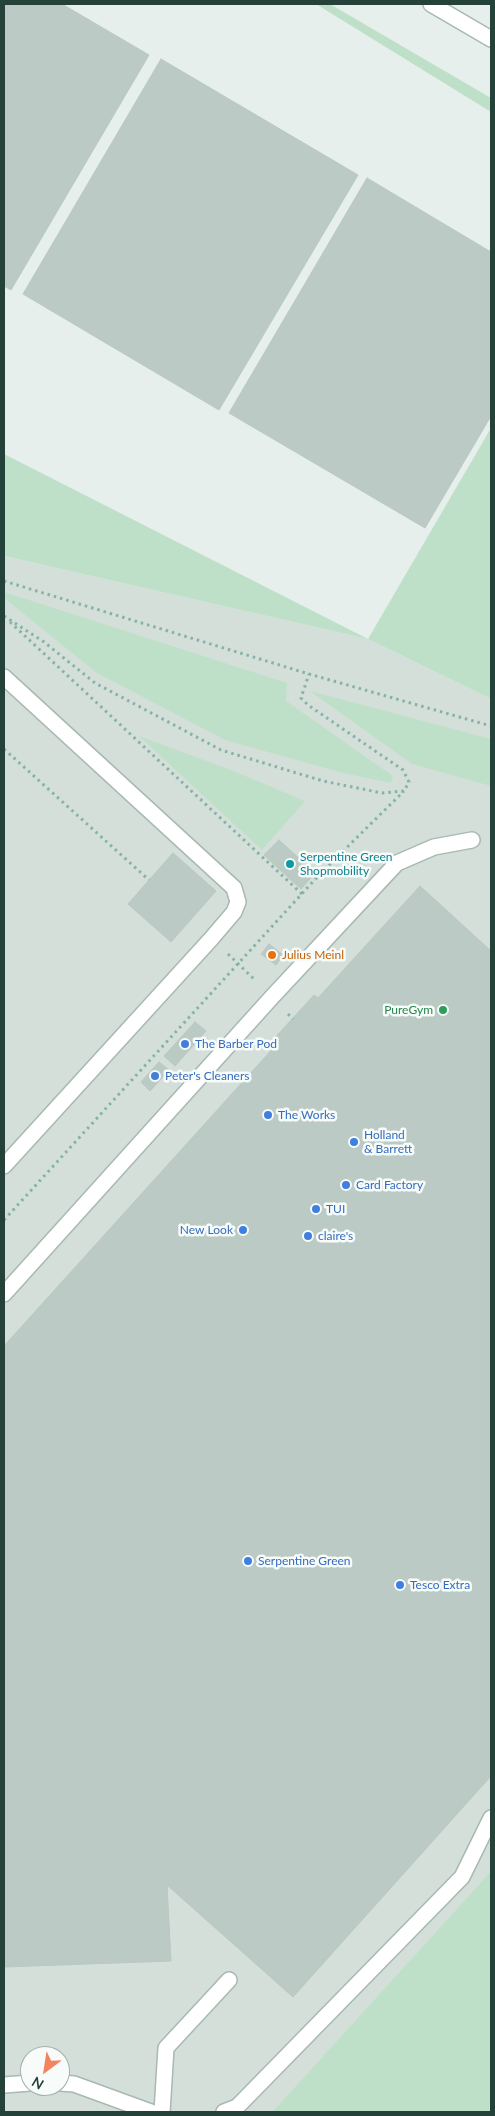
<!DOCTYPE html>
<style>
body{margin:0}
#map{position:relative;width:495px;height:2116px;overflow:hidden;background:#e6efeb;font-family:Lato,sans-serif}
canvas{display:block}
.frame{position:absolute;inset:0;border:5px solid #24423a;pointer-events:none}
.north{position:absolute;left:20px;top:2046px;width:50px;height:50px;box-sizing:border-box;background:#f7fbf9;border:1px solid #a3b1ad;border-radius:50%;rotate:211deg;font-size:14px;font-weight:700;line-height:20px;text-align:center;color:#24423a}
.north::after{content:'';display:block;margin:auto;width:18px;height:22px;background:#f4845f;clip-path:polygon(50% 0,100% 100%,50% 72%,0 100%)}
</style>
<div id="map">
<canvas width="495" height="2116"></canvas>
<div class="frame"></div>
<div class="north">N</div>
</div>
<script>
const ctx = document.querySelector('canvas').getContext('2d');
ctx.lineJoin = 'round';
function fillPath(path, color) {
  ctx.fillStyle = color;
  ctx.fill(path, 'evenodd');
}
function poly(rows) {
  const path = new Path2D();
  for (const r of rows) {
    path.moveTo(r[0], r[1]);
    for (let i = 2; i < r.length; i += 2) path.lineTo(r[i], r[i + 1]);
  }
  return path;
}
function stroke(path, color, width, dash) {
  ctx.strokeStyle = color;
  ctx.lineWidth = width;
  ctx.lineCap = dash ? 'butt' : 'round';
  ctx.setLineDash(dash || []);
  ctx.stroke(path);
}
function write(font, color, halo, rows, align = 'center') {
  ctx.font = font + ' Lato,sans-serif';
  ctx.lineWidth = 5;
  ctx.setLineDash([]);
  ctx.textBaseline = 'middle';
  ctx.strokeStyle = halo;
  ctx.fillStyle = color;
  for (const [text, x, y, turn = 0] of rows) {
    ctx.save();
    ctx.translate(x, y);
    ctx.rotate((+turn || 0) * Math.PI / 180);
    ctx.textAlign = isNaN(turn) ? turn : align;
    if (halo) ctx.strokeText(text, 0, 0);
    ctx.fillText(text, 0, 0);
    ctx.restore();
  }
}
const built = poly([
 [4,556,368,639,491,699,491,1871,272,2112,4,2112],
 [30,2056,60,2056,60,2086,30,2086]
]);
const green = poly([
 [316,4,330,4,491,98,491,112],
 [491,428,491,699,368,639,4,556,4,454,368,639],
 [4,592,287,683,286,701,393,776,391,783,343,773,225,740,97,673,4,598],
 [310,691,491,739,491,786,412,764],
 [139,736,231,770,305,801,262,850],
 [491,1871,491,2112,272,2112]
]);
const building = poly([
 [4,4,62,4,149,55,11,290,4,286,4,4],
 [161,59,358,175,219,410,23,294,161,59],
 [367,178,491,252,491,416,425,528,229,413,367,178],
 [279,840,315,873,301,889,264,855,279,840],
 [173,853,216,891,171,942,128,904,173,853],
 [420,886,491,951,491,1776,293,1997,167,1885,171,1961,4,1967,4,1346,276,1045,271,1042,314,995,318,998,420,886],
 [269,944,283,955,276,965,261,954,269,944],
 [195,1022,206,1031,175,1066,164,1056,195,1022],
 [159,1062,169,1070,150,1091,141,1082,159,1062]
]);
const path = poly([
 [4,581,309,674,491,726],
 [4,616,44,642,95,683,221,750,323,781,382,793,404,791,409,782,403,770,308,705,301,698,309,674],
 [10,622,302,894],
 [4,749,149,880],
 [228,954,256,981],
 [288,1014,293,1019],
 [4,1220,319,875,404,791]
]);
const minor = poly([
 [431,4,491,39],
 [4,677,234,888,238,902,234,912,211,939,4,1166],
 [4,1294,272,997,397,863,434,847,472,840],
 [60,2083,74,2084,151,2112],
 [4,2085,30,2083],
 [162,2112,166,2048,229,1980],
 [224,2112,237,2107,462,1877,491,1818]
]);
const markers = [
 [290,864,5,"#0f9aa8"],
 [272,955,5,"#e8710a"],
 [443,1010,5,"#2e9e5b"],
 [185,1044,5,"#3f7fe0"],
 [155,1076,5,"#3f7fe0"],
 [268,1115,5,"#3f7fe0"],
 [354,1142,5,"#3f7fe0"],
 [346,1185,5,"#3f7fe0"],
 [316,1209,5,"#3f7fe0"],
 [243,1230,5,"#3f7fe0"],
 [308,1236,5,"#3f7fe0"],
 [248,1561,5,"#3f7fe0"],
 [400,1585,5,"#3f7fe0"]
];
const cultureNames = [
 ["Serpentine Green",300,857],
 ["Shopmobility",300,871]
];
const foodNames = [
 ["Julius Meinl",282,955]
];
const leisureNames = [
 ["PureGym",433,1010]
];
const shopNames = [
 ["The Barber Pod",195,1044],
 ["Peter's Cleaners",165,1076],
 ["The Works",278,1115],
 ["Holland",364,1135],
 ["& Barrett",364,1149],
 ["Card Factory",356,1185],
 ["TUI",326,1209],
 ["New Look",233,1230,"right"],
 ["claire's",318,1236],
 ["Serpentine Green",258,1561],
 ["Tesco Extra",410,1585]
];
fillPath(built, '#d4dfda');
fillPath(green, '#bfe0c8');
fillPath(building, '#bbcac4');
stroke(building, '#b8c9c2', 1);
stroke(minor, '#a8b8b2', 18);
stroke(path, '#86b3a5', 3, [2.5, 4]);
stroke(minor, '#fff', 15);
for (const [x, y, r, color] of markers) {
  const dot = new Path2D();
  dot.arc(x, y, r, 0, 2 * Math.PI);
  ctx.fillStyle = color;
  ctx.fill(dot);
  stroke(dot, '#f7fbf9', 2);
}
write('12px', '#0d838f', '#f7fbf9', cultureNames, 'left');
write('12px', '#c56008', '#f7fbf9', foodNames, 'left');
write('12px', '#27864d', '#f7fbf9', leisureNames, 'right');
write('12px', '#366cbe', '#f7fbf9', shopNames, 'left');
</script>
